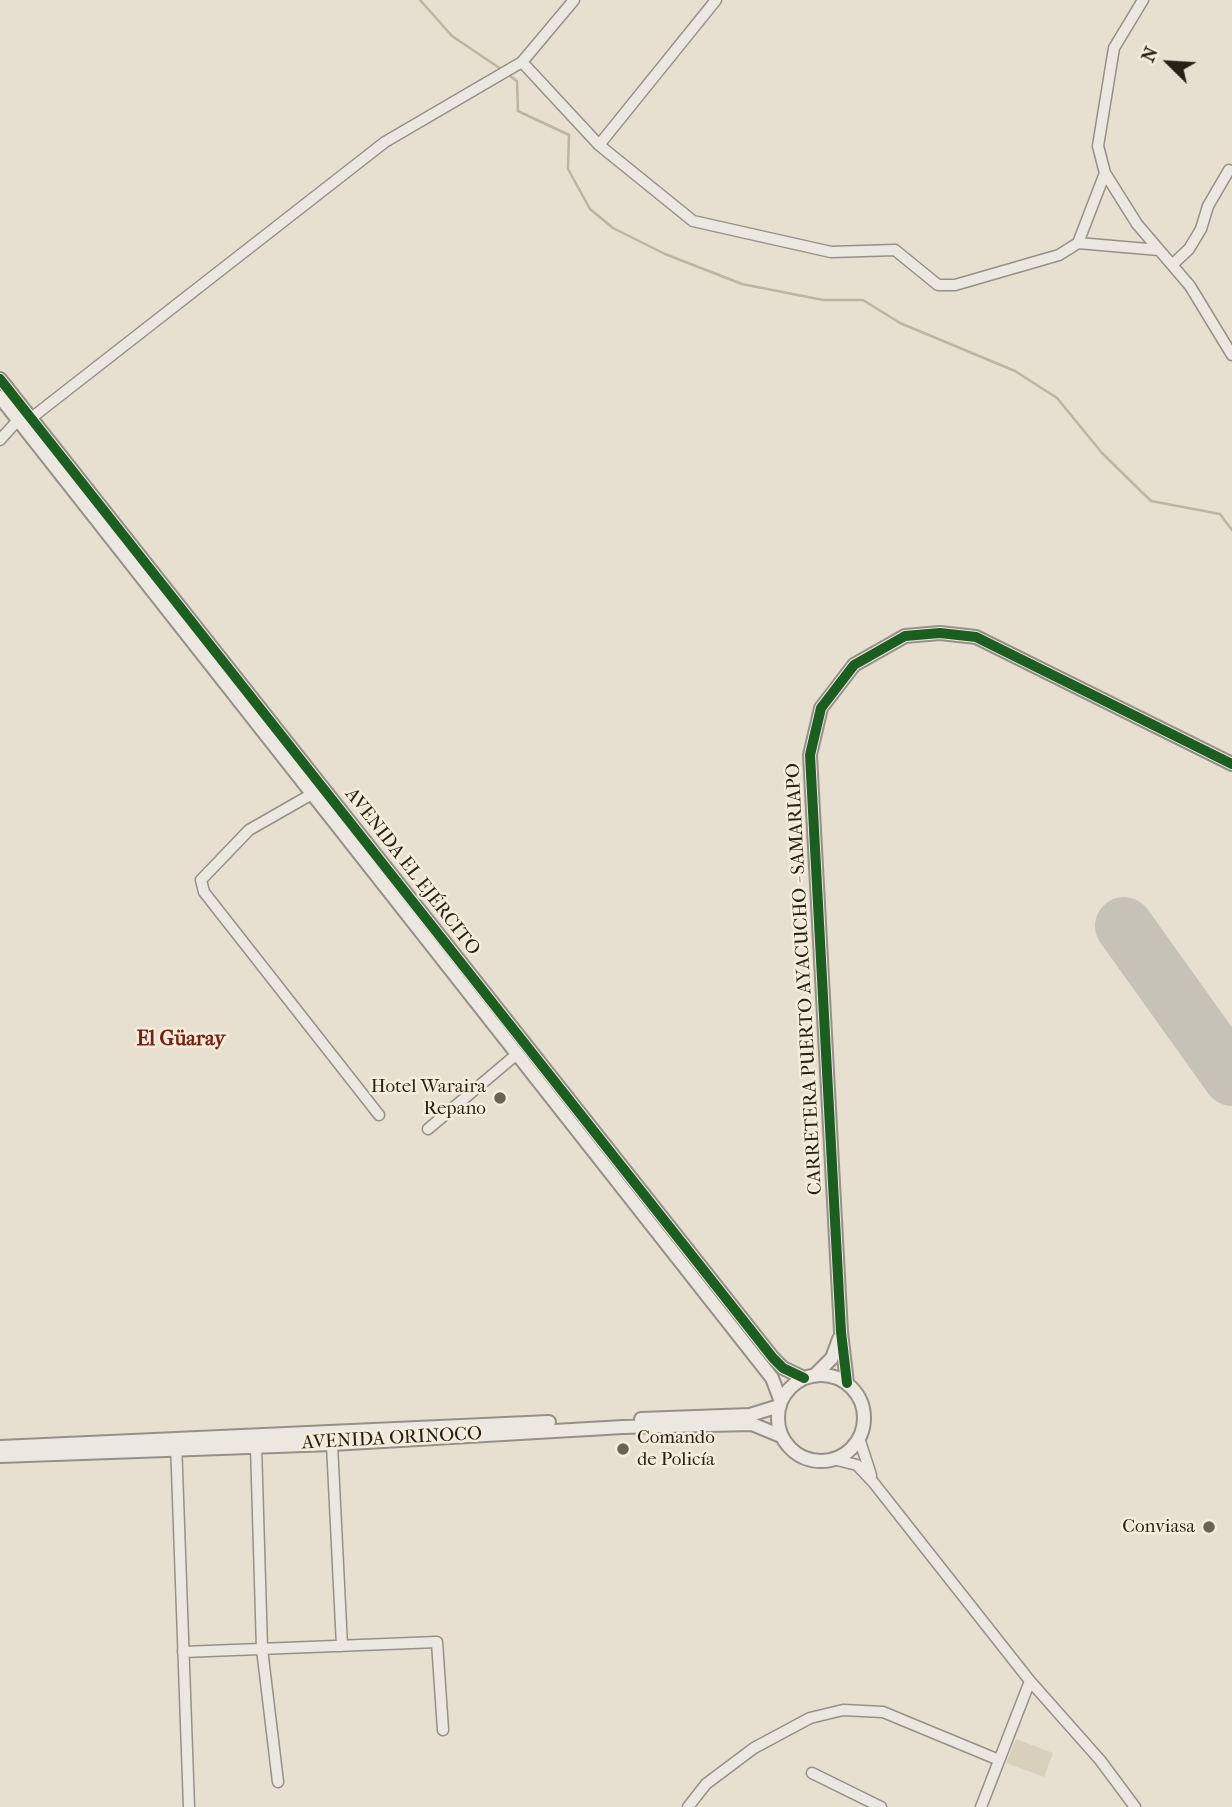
<!DOCTYPE html>
<meta charset="utf-8">
<style>
body{margin:0}
#map{position:relative;width:1232px;height:1807px;overflow:hidden;background:#e7e0d1;font-family:"IM FELL French Canon",serif}
canvas{display:block}
.north{position:absolute;left:1134px;top:28px;width:70px;height:70px;-webkit-text-stroke:5px #f5eddc;paint-order:stroke;rotate:294deg;font-size:19px;font-weight:700;line-height:28px;text-align:center;color:#281f16}
.north::after{content:'';display:block;margin:auto;width:24px;height:32px;background:#281f16;clip-path:polygon(50% 0,100% 100%,50% 72%,0 100%)}
</style>
<div id="map">
<canvas width="1232" height="1807"></canvas>
<div class="north">N</div>
</div>
<script>
const ctx = document.querySelector('canvas').getContext('2d');
ctx.lineJoin = 'round';
function fillPath(path, color) {
  ctx.fillStyle = color;
  ctx.fill(path, 'evenodd');
}
function poly(rows) {
  const path = new Path2D();
  for (const r of rows) {
    if (r.length === 3) {
      path.moveTo(r[0] + r[2], r[1]);
      path.arc(r[0], r[1], r[2], 0, 2 * Math.PI);
      continue;
    }
    path.moveTo(r[0], r[1]);
    for (let i = 2; i < r.length; i += 2) path.lineTo(r[i], r[i + 1]);
  }
  return path;
}
function stroke(path, color, width, dash) {
  ctx.strokeStyle = color;
  ctx.lineWidth = width;
  ctx.lineCap = dash ? 'butt' : 'round';
  ctx.setLineDash(dash || []);
  ctx.stroke(path);
}
function write(font, color, halo, rows, align = 'center') {
  ctx.font = font + ' "IM FELL French Canon",serif';
  ctx.lineWidth = 5;
  ctx.setLineDash([]);
  ctx.textBaseline = 'middle';
  ctx.strokeStyle = halo;
  ctx.fillStyle = color;
  for (const [text, x, y, turn = 0] of rows) {
    ctx.save();
    ctx.translate(x, y);
    ctx.rotate((+turn || 0) * Math.PI / 180);
    ctx.textAlign = isNaN(turn) ? turn : align;
    if (halo) ctx.strokeText(text, 0, 0);
    ctx.fillText(text, 0, 0);
    ctx.restore();
  }
}
const green = poly([
 [1016,1739,1053,1753,1044,1777,1006,1763]
]);
const stream = poly([
 [420,0,452,36,501,69],
 [506,73,517,81,518,111,569,135,568,169,590,209,613,228,665,254,742,284,823,300,863,300,900,323,1015,371,1057,398,1102,453,1151,501,1220,514,1232,530]
]);
const runway = poly([
 [1124,926,1232,1077]
]);
const minor = poly([
 [1143,0,1114,48,1098,146,1105,173,1137,224,1190,286,1232,355],
 [522,62,599,145,693,221,831,252,895,250,938,285,955,285,1059,255,1078,243,1105,173],
 [599,145,716,0],
 [1078,243,1159,250],
 [1172,265,1189,249,1201,229,1208,206,1229,170],
 [30,419,385,142,522,62,574,0],
 [0,440,18,420],
 [312,794,249,830,201,880,204,892,379,1115],
 [428,1129,517,1054],
 [859,1438,871,1475],
 [176,1442,189,1807],
 [332,1444,342,1646],
 [256,1446,262,1649,278,1782],
 [833,1459,857,1465,873,1482,1030,1681,1100,1760,1135,1807],
 [183,1652,437,1642,443,1730],
 [812,1773,881,1807],
 [688,1807,706,1784,754,1748,810,1718,843,1710,883,1712,999,1760],
 [981,1807,1030,1681]
]);
const tertiary = poly([
 [0,379,773,1358,783,1368,804,1378],
 [0,397,772,1378,781,1402],
 [821,1418,43],
 [815,1375,832,1358,839,1339],
 [847,1383,841,1332,810,755,821,708,854,665,905,636,940,633,976,637,1232,764],
 [641,1419,750,1415,779,1406],
 [0,1447,549,1422],
 [0,1456,332,1444,623,1427,752,1424,781,1436]
]);
const cycleway = poly([
 [0,379,773,1358,783,1368,804,1378],
 [847,1383,841,1332,810,755,821,708,854,665,905,636,940,633,976,637,1232,764]
]);
const markers = [
 [500,1098,7,"#6b6357"],
 [623,1449,7,"#6b6357"],
 [1209,1527,7,"#6b6357"]
];
const streetNames = [
 ["AVENIDA EL EJÉRCITO",412,872,52],
 ["CARRETERA PUERTO AYACUCHO - SAMARIAPO",805,979,-93],
 ["AVENIDA ORINOCO",392,1439,-3]
];
const poiNames = [
 ["Hotel Waraira",486,1087],
 ["Repano",486,1109],
 ["Comando",637,1438,"left"],
 ["de Policía",637,1460,"left"],
 ["Conviasa",1195,1527]
];
const neighbourhoodNames = [
 ["El Güaray",181,1040]
];
fillPath(green, '#d9d0bc');
stroke(stream, '#bdb4a1', 2.5);
stroke(runway, '#c7c2b7', 58);
stroke(minor, '#969087', 13);
stroke(tertiary, '#969087', 16);
stroke(minor, '#ece8e1', 10);
stroke(tertiary, '#ece8e1', 12);
stroke(cycleway, '#1b5e20', 10);
for (const [x, y, r, color] of markers) {
  const dot = new Path2D();
  dot.arc(x, y, r, 0, 2 * Math.PI);
  ctx.fillStyle = color;
  ctx.fill(dot);
  stroke(dot, '#f5eddc', 2.5);
}
write('19px', '#281f16', '#f5eddc', streetNames);
write('19px', '#281f16', '#f5eddc', poiNames, 'right');
write('bold 21px', '#7a1f14', '#f5eddc', neighbourhoodNames);
</script>
